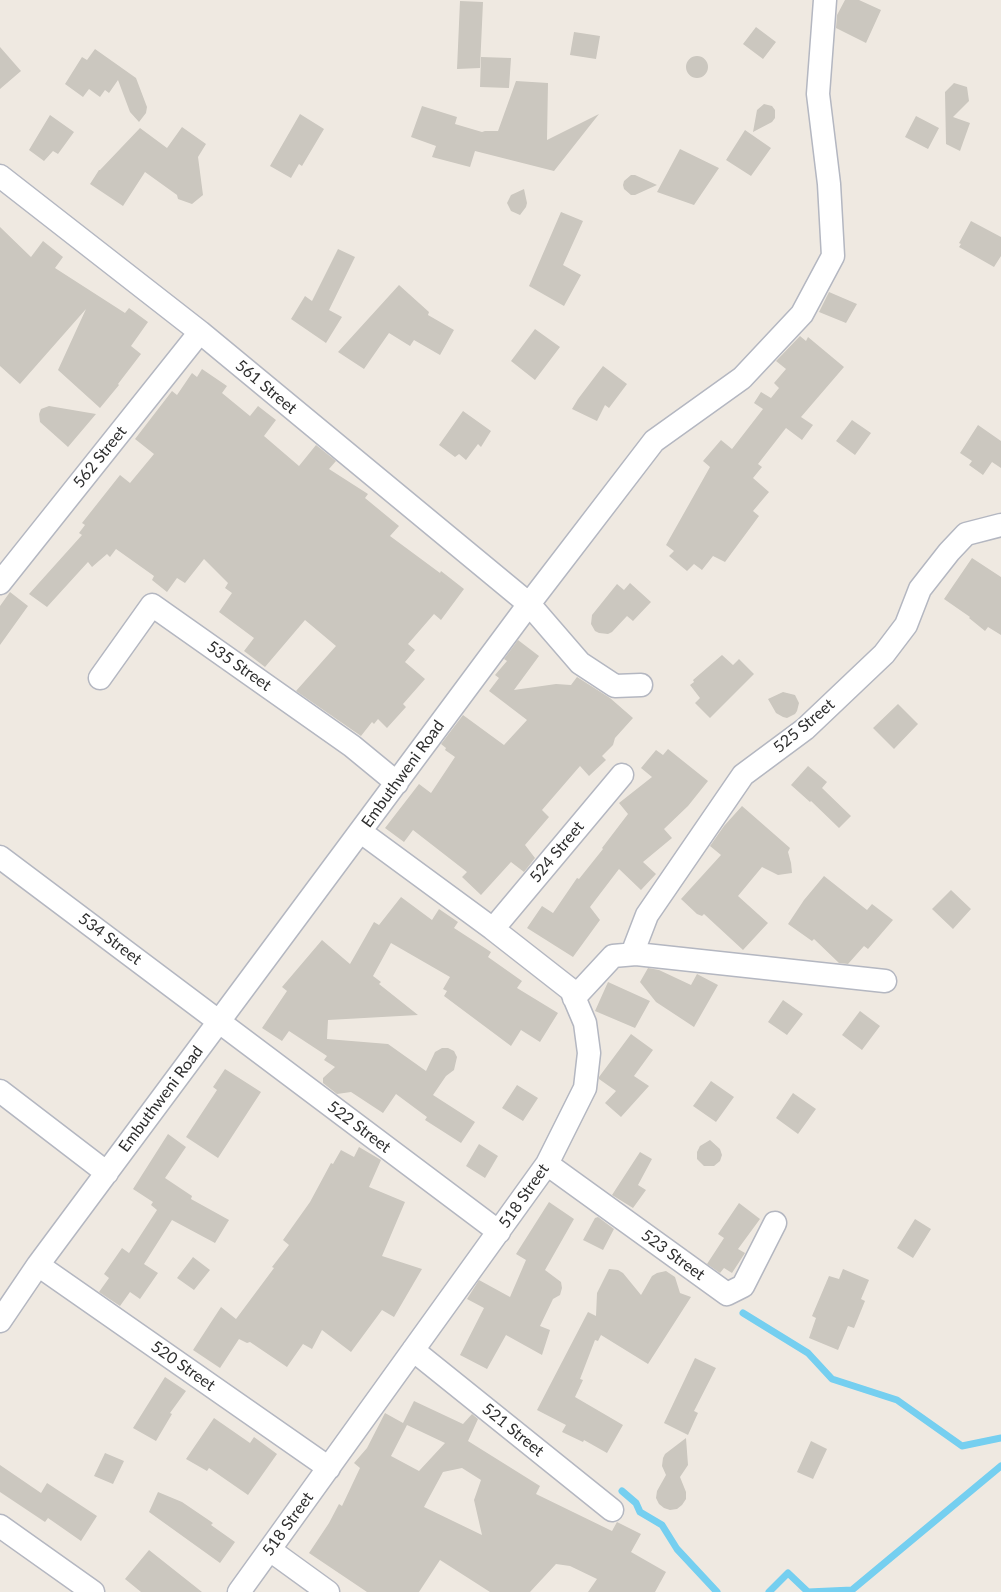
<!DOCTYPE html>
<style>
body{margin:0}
canvas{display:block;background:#efe9e1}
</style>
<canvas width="1001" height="1592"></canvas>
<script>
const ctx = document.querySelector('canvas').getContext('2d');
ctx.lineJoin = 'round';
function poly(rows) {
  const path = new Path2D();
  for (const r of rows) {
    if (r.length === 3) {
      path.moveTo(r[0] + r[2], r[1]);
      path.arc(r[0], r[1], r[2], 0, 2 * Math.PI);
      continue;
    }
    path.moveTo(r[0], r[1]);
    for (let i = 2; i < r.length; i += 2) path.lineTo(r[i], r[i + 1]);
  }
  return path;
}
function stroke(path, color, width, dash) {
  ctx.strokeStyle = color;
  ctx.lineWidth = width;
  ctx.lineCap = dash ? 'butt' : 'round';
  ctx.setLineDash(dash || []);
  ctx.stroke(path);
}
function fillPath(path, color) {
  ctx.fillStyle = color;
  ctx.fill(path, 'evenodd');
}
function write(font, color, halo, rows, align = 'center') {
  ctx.font = font + ' Lato,sans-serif';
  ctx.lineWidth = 4.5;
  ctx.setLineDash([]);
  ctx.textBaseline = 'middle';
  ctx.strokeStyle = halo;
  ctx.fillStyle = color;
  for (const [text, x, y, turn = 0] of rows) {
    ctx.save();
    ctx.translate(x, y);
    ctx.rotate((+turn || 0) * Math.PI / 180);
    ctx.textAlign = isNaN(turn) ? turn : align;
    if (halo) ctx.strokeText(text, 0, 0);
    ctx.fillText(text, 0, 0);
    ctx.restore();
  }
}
const stream = poly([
 [743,1313,808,1353,832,1379,897,1400,962,1446,1001,1438],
 [622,1491,636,1503,640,1512,662,1525,677,1549,717,1592],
 [769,1592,788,1573,808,1592,852,1590,1001,1466]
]);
const building = poly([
 [845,0,859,0,881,10,866,43,836,28,837,15],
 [460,1,483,2,480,68,457,69],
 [756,27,776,42,763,59,743,44],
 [574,32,600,36,596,59,570,55],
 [0,47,21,71,0,89],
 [95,49,136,78,147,107,146,113,139,122,130,112,118,80,109,93,105,90,100,97,89,89,83,97,65,84,82,57,87,60],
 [697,67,11],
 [481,57,511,58,509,88,480,87],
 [516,81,548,83,547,140,599,114,554,171,475,151,470,167,432,157,436,146,411,137,422,106,457,117,455,124,482,132,485,131,498,131],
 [954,83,967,87,969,101,953,117,970,123,960,151,946,144,945,92],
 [764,104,772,106,775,110,775,118,772,122,753,132,757,110],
 [300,114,324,129,302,166,299,164,291,178,270,166],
 [50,115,74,132,58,154,53,151,44,161,29,150],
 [916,116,939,128,928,149,905,137],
 [182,127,206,144,198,157,203,195,192,204,178,199,177,195,145,172,123,206,90,184,99,170,100,170,140,128,167,148],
 [745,130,771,148,751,176,726,160],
 [680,149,719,168,694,205,657,192],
 [631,175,635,175,657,185,635,195,631,195,624,189,623,185,624,181],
 [524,189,527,203,526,207,520,215,511,211,507,203,511,195],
 [561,212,583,221,563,265,581,275,564,306,529,286],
 [971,221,1001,237,1001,256,994,267,959,247,961,244,959,243],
 [0,227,31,257,43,241,63,257,55,268,125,313,129,308,148,322,131,346,141,354,118,384,119,385,100,408,58,370,86,309,20,384,0,366],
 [338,249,355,257,329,310,342,317,326,343,291,319,305,296,312,301],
 [399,285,429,312,428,315,454,330,440,355,414,340,410,346,389,333,364,369,338,352],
 [829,292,857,304,846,323,819,312],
 [535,329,560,347,535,380,511,361],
 [800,336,806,341,808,337,844,367,801,417,813,425,802,440,786,428,758,464,762,467,753,478,769,492,753,511,759,516,725,562,713,556,702,570,694,564,687,571,669,556,674,551,666,545,710,467,703,461,721,440,732,449,763,409,754,403,761,392,771,398,779,388,774,383,786,369,776,361],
 [603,366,627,384,609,408,605,405,597,421,572,409,578,399],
 [202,369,227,386,222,393,250,416,258,406,276,420,264,436,299,466,316,445,336,461,329,469,368,494,365,498,399,526,390,536,440,573,441,571,464,589,441,620,434,614,408,644,415,650,405,662,425,679,403,704,406,707,387,728,378,719,374,724,372,722,361,736,296,691,336,646,305,620,265,667,244,651,254,638,219,612,232,593,225,588,228,583,204,559,185,583,177,578,167,592,152,580,154,576,116,549,110,557,107,554,92,567,88,562,47,607,29,594,82,535,79,533,85,525,82,523,120,475,130,483,154,454,135,439,172,391,177,395,192,373,197,377],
 [49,406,96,414,68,447,40,422,39,414,41,409],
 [463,411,491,431,481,447,478,444,466,460,459,454,455,457,439,445],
 [852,420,871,433,855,455,836,441],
 [978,425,1001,441,1001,468,992,462,983,475,969,465,972,461,960,453],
 [972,558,1001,577,1001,635,988,627,985,631,969,618,970,617,944,599],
 [630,583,651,602,633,621,627,616,612,632,608,634,599,633,595,631,591,624,592,615,617,584,624,590],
 [10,592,28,606,0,645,0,606],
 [518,640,539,656,514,690,556,684,571,685,577,677,610,698,633,718,615,738,613,745,602,756,606,760,589,776,580,766,542,810,549,817,525,845,535,858,524,872,511,862,481,895,462,877,467,872,413,830,404,842,385,828,419,784,431,793,455,757,445,750,446,748,441,744,463,715,504,745,527,720,489,691,499,678,495,675,507,661,504,659],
 [722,655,733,665,739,659,754,674,710,718,695,703,700,698,690,685,694,682,693,680],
 [783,692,795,695,799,703,797,711,795,714,787,718,783,717,776,713,768,699],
 [898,704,918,724,894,749,873,728],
 [668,749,708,781,688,806,664,829,672,838,643,862,656,874,641,890,619,869,590,907,600,920,573,957,527,928,542,906,553,913,577,878,579,879,603,849,602,848,628,814,619,803,652,777,641,768,656,750,663,755],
 [808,766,827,782,822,788,851,816,839,828,811,801,810,802,791,785],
 [742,806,790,848,788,852,791,863,792,873,778,875,762,867,738,896,768,923,743,950,704,914,702,916,697,914,681,899,721,855,710,846,724,826],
 [824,876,867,910,872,904,893,920,868,949,864,946,848,964,839,963,814,939,812,941,788,924,804,900],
 [951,890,971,909,953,929,932,909],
 [401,897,432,920,439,909,458,922,454,928,491,952,488,957,522,981,517,988,558,1013,540,1042,521,1030,511,1046,444,996,447,991,443,989,450,977,391,943,373,976,381,982,379,984,418,1015,328,1020,327,1039,388,1044,426,1071,435,1052,442,1048,448,1048,454,1051,457,1057,454,1070,446,1076,433,1095,475,1122,461,1143,425,1120,427,1117,396,1094,383,1113,351,1092,337,1094,323,1083,323,1078,335,1067,324,1060,327,1056,289,1031,282,1041,262,1028,287,991,282,987,322,940,350,964,374,922,379,925],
 [648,968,659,970,691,985,697,974,718,985,694,1027,656,1002,640,982],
 [608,982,650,1001,635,1028,595,1011],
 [783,1000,803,1014,787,1035,768,1022],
 [860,1011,880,1026,862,1050,842,1035],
 [631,1034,653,1050,634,1076,649,1086,621,1117,605,1103,616,1091,599,1079,599,1077],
 [225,1069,261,1092,218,1158,186,1137,217,1090,213,1087],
 [711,1081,734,1097,716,1122,693,1106],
 [517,1085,538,1098,523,1121,502,1108],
 [793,1093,816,1109,798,1134,776,1118],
 [168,1134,186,1147,165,1178,192,1196,191,1199,229,1220,215,1243,172,1220,144,1264,158,1273,140,1299,130,1292,120,1306,99,1292,109,1278,104,1274,122,1248,129,1253,157,1210,151,1205,153,1202,133,1189],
 [710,1140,720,1149,722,1155,720,1161,714,1166,704,1166,697,1159,697,1152,700,1146],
 [479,1144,498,1156,485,1178,466,1166],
 [359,1147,381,1160,369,1187,405,1202,382,1256,422,1269,394,1317,382,1310,351,1352,322,1330,312,1349,303,1344,287,1367,250,1342,247,1343,239,1339,220,1368,193,1350,221,1307,236,1319,274,1268,272,1267,289,1245,283,1240,310,1202,331,1163,333,1164,341,1150,354,1157],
 [640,1152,652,1159,638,1185,646,1190,633,1208,612,1195],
 [549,1202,574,1219,545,1270,561,1282,562,1288,560,1295,553,1299,540,1326,550,1330,542,1355,506,1335,487,1369,460,1355,484,1308,467,1299,479,1280,510,1297,526,1260,516,1254],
 [739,1203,760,1219,738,1249,745,1253,732,1273,724,1268,720,1273,707,1264,724,1238,718,1234],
 [598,1217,614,1229,603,1250,583,1240,595,1218],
 [915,1219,931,1229,913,1258,897,1248],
 [193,1257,210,1270,194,1290,177,1278],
 [609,1269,618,1270,623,1273,641,1295,652,1276,657,1273,666,1271,675,1277,680,1293,691,1297,648,1364,601,1335,598,1341,595,1340,580,1379,583,1380,575,1397,623,1425,607,1453,584,1440,583,1442,562,1432,566,1425,537,1410,588,1312,596,1316,597,1293],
 [843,1269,869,1280,861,1299,865,1301,854,1328,848,1326,838,1350,809,1338,816,1318,812,1316,829,1276,839,1279],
 [695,1358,716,1368,694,1411,698,1413,688,1435,664,1423],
 [165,1377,186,1391,170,1413,172,1414,156,1441,133,1428],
 [414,1401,463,1424,472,1414,478,1419,468,1441,540,1486,536,1494,612,1531,617,1522,641,1534,631,1552,666,1572,655,1592,588,1592,597,1579,570,1566,556,1564,530,1592,490,1592,440,1560,419,1592,367,1592,309,1553,329,1523,339,1504,342,1506,360,1468,354,1463,367,1448,385,1413,403,1423],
 [407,1425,445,1443,419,1471,391,1456],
 [462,1468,481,1480,474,1500,482,1535,424,1507,443,1472],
 [214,1418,250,1443,254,1437,277,1454,248,1495,209,1468,207,1471,186,1459],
 [686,1438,688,1465,680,1477,686,1492,686,1499,682,1505,677,1509,670,1510,664,1508,659,1504,656,1498,657,1491,666,1475,662,1466,663,1458,665,1454],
 [811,1441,827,1449,813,1479,797,1472],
 [105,1453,124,1461,113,1484,94,1476],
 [0,1465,41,1493,47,1483,97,1516,81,1541,48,1518,45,1522,0,1492],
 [158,1492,182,1502,213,1523,211,1525,235,1542,220,1563,149,1512],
 [149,1550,202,1592,141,1592,125,1579]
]);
const minor = poly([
 [0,176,200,332,529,604,580,663,615,686,641,685],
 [0,583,200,332],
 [100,678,152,605,352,746,397,783],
 [0,857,499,1232],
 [493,929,622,775],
 [632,954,647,915,743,775,805,729,884,654,906,625,920,589,949,552,966,534,1001,525],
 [574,998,613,956,636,954,885,981],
 [0,1091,107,1173],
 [547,1164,727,1294,743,1286,775,1223],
 [38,1265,329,1468],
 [0,1321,38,1265,529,604,654,441,742,378,802,314,833,256,829,184,818,94,825,0],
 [413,1350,612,1510],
 [0,1526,93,1592],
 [270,1550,328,1592],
 [239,1592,547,1164,585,1088,589,1053,585,1023,571,990,493,929,361,832]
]);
const streetNames = [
 ["561 Street",266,387,40],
 ["562 Street",100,457,-51],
 ["535 Street",239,666,35],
 ["525 Street",804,726,-40],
 ["Embuthweni Road",403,774,-54],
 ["524 Street",557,852,-50],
 ["534 Street",110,939,37],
 ["Embuthweni Road",161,1099,-53],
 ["522 Street",359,1127,37],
 ["518 Street",524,1196,-55],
 ["523 Street",673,1255,36],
 ["520 Street",183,1366,35],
 ["521 Street",513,1430,39],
 ["518 Street",288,1524,-54]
];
stroke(stream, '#75cff0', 7);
fillPath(building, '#cbc7bf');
stroke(minor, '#b4b7c1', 25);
stroke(minor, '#fff', 22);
write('16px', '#2e2e2e', '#fff', streetNames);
</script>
